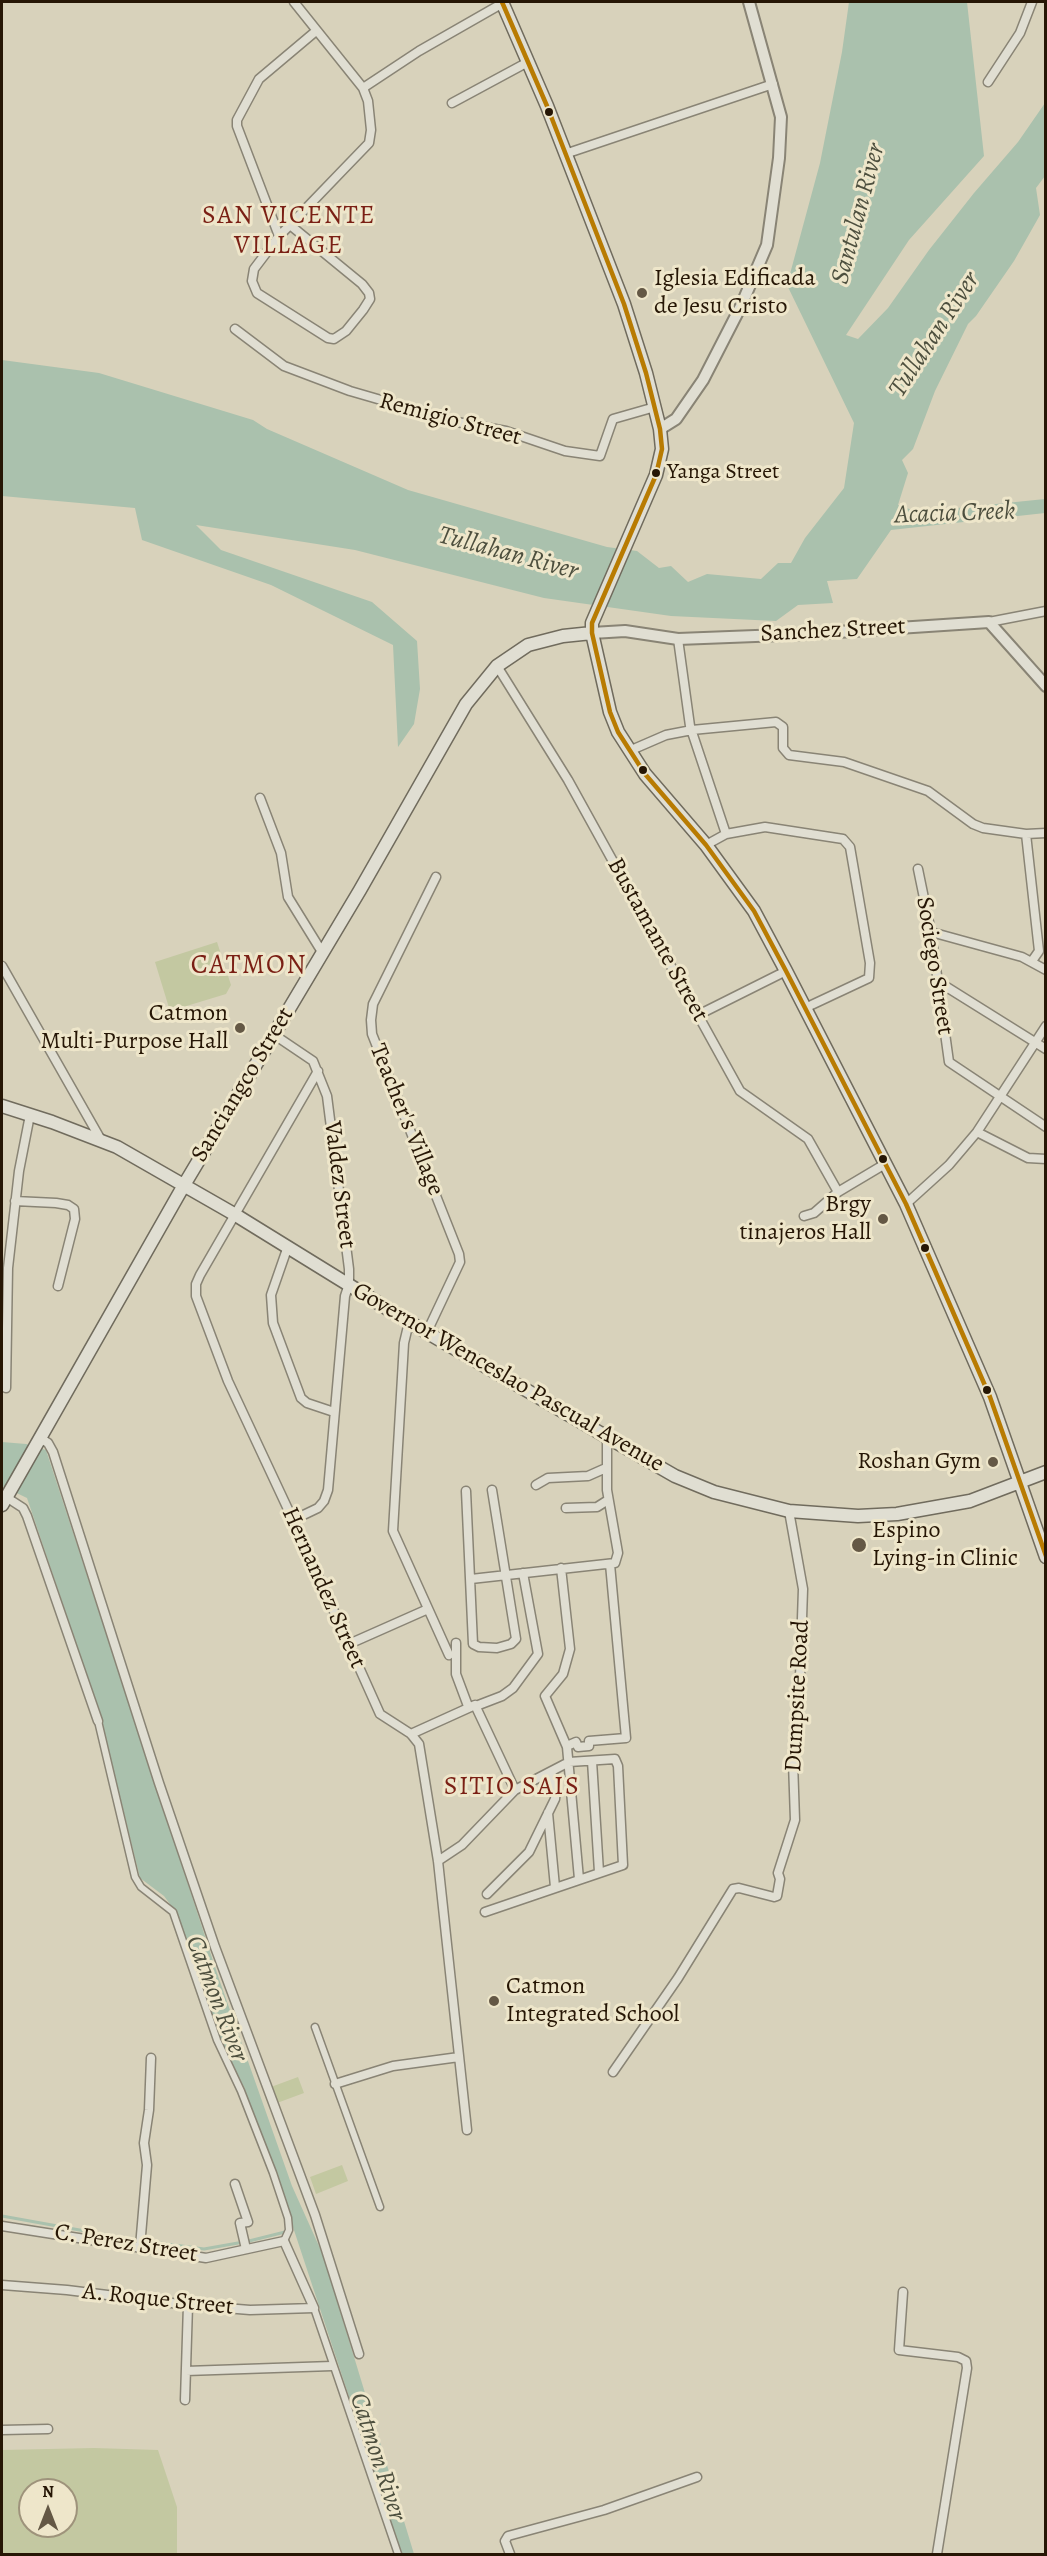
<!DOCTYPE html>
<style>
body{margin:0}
#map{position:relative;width:1047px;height:2556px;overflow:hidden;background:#d8d2bb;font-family:Alegreya,serif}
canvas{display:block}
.frame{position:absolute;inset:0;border:3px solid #261605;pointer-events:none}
.north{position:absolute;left:18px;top:2478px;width:60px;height:60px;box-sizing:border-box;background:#eee6ca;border:2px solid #9e937b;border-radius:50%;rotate:0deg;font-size:16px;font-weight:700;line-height:24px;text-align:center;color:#261605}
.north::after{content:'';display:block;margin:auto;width:21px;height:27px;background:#645845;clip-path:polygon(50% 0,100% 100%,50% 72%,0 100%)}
</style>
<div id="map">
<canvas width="1047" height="2556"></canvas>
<div class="frame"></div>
<div class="north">N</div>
</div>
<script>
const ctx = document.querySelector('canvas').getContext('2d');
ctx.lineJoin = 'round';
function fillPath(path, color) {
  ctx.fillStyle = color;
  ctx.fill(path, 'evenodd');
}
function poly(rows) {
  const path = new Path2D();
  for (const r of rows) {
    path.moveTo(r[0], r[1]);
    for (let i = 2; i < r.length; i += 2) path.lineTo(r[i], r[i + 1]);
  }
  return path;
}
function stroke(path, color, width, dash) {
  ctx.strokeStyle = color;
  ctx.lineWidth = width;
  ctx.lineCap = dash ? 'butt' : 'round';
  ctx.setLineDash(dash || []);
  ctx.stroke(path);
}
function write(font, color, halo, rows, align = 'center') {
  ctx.font = font + ' Alegreya,serif';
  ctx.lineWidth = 6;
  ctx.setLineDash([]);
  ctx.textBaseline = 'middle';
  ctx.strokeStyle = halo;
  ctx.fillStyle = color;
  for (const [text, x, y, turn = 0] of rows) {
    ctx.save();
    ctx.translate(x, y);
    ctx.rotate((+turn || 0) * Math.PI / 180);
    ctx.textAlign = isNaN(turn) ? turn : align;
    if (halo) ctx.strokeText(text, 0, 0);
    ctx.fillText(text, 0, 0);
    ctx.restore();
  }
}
const green = poly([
 [217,942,231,985,226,994,170,1011,155,962],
 [298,2077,304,2093,277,2103,271,2087],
 [342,2165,348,2181,316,2194,310,2177],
 [94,2448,158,2450,177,2507,177,2554,2,2554,2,2450],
 [30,2490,66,2490,66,2526,30,2526]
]);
const water = poly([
 [849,2,967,2,984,156,909,240,846,335,858,339,888,308,929,250,974,193,1018,142,1045,103,1045,176,1036,188,1040,215,1014,261,976,316,968,324,935,391,913,449,902,460,908,473,898,505,918,512,1045,499,1045,513,891,530,857,579,827,581,833,603,798,605,776,621,671,616,544,598,355,550,196,525,221,550,372,602,417,641,420,689,414,724,398,747,393,645,271,585,142,540,135,508,2,496,2,360,99,373,253,420,267,429,408,490,607,547,637,551,659,568,671,566,688,582,707,574,761,579,778,563,791,563,805,538,844,488,854,423,787,285,820,163,842,52],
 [2,1442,26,1444,46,1450,219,1979,292,2186,323,2255,414,2554,401,2554,288,2212,244,2087,219,2039,178,1915,164,1896,140,1878,99,1711,27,1498,2,1486]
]);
const stream = poly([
 [2,2216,135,2240],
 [144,2241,204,2249,238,2243],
 [249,2241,285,2232]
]);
const pedestrian = poly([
 [98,1721,135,1877,141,1887,173,1912,217,2040,241,2091,273,2173,288,2218,289,2230,284,2241],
 [315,2027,380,2207],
 [314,2308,398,2554]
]);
const minor = poly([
 [988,82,1020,33,1032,2],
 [363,88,419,51,503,3],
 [452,103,528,62],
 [565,154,773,84],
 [290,225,362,284,369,293,370,299,363,310,346,331,334,339,328,338,257,293,252,281,254,269,279,236,290,225,341,172,369,143,371,130,368,101,363,88,294,2],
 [279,236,237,126,237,120,259,79,316,31],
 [235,329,284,366,350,391,457,422,506,431,565,451,600,456,613,419,655,407],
 [989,622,1046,611],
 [678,639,690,726,726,834],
 [497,666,568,780,740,1091,808,1139,838,1192],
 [629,751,666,735,692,730,776,722,783,727,783,748,789,755,844,762,928,791,973,824,983,828,1026,834,1046,833],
 [260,798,281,853,288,897,322,952],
 [1026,834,1039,951,1032,961],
 [706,845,726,834,765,827,843,839,850,847,870,963,869,978,805,1008],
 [918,869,931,932,949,1062,1046,1127],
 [931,932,1022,957,1046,970],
 [2,966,101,1140],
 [937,981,1046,1049],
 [698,1015,786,971],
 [273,1034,313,1061,327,1096,349,1269,349,1284,345,1296,328,1490,324,1501,318,1508,293,1520],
 [318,1071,200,1275,196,1284,196,1296,228,1381,293,1520,380,1714,411,1734,419,1744,438,1861,467,2130],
 [977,1132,1028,1158,1046,1159],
 [15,1201,56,1203,68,1205,74,1209,75,1219,58,1286],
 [906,1204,949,1165,977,1132,1046,1026],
 [804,1216,814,1213,838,1192,885,1164],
 [287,1249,271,1295,273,1323,301,1398,307,1403,334,1412],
 [409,1322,404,1343,393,1531,449,1655],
 [427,1332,460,1262,459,1254,372,1034,371,1020,373,1004,436,877],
 [6,1388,8,1268,19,1171,30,1115],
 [40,1438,48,1443,53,1452,159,1783,215,1947,315,2215,359,2354],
 [536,1485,548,1478,588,1476,606,1468],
 [466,1491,473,1644,479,1647,497,1648,511,1644,516,1639,492,1490],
 [6,1497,23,1508,27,1516,98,1721],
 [566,1508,597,1507,608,1500],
 [561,1568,570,1649,563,1674,545,1696,567,1747,579,1879],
 [471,1579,615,1563,618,1553,607,1490,607,1437],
 [456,1643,456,1674,468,1706],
 [349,1644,428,1609],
 [476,1706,502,1696,513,1688,538,1654,523,1573],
 [411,1734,475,1705,515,1790],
 [567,1746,576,1742,578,1747,589,1746,589,1741,626,1738,610,1564],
 [592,1761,599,1872],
 [548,1813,555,1887],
 [438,1861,462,1845,515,1790,569,1762,615,1759,618,1766,623,1865,485,1912],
 [487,1894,529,1852,555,1799,556,1789,551,1772],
 [613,2072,678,1978,733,1889,739,1888,774,1897,777,1896,780,1879,778,1873,795,1820,793,1762,798,1737,803,1589,789,1511],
 [335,2084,393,2066,459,2057],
 [235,2184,248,2222,240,2223,246,2249],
 [2,2226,206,2258,284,2241,314,2308,250,2310,188,2305,67,2290,2,2285],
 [140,2247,147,2165,144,2143,149,2110,151,2058],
 [903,2292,899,2350,958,2357,966,2361,967,2368,937,2554],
 [186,2371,332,2366],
 [185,2400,188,2305],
 [2,2430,48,2429],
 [510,2554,505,2541,508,2536,604,2510,697,2477]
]);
const tertiary = poly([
 [660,429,676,419,703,380,741,306,767,245,779,158,781,117,749,2],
 [592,633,625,631,678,639,807,634,989,622,1046,686]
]);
const secondary = poly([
 [502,2,547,106,624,304,646,373,660,429,662,449,656,475,592,623,592,633,610,712,618,732,645,774,706,845,754,911,786,971,906,1204,990,1397,1046,1557],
 [2,1106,52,1122,117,1147,234,1214,409,1322,607,1437,675,1476,714,1492,789,1511,858,1516,897,1514,970,1501,1046,1472],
 [2,1505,184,1185,360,890,466,704,497,666,528,645,563,636,592,633]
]);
const bus1 = poly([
 [502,2,547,106,624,304,646,373,660,429,662,449,656,475,592,623,592,633,610,712,618,732,645,774,706,845,754,911,786,971,906,1204,990,1397,1046,1556]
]);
const markers = [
 [549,112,5,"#261605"],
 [642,293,6,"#645845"],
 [656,473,5,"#261605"],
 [643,770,5,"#261605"],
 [240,1028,6,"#645845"],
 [883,1159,5,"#261605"],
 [883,1219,6,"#645845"],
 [925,1248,5,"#261605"],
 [987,1390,5,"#261605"],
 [993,1462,6,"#645845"],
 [859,1545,8,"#645845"],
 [494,2001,6,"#645845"]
];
const busNames = [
 ["Yanga Street",667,473]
];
const poiNames = [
 ["Iglesia Edificada",654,279],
 ["de Jesu Cristo",654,307],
 ["Catmon",228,1014,"right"],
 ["Multi-Purpose Hall",228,1042,"right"],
 ["Brgy",871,1205,"right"],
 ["tinajeros Hall",871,1233,"right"],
 ["Roshan Gym",981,1462,"right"],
 ["Espino",872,1531],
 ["Lying-in Clinic",872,1559],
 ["Catmon",506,1987],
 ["Integrated School",506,2015]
];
const streetNames = [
 ["Remigio Street",450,420,15],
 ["Sanchez Street",833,631,-3],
 ["Bustamante Street",657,940,61],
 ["Sociego Street",934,966,81],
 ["Sanciangco Street",243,1085,-59],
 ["Teacher's Village",406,1120,68],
 ["Valdez Street",339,1185,83],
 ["Governor Wenceslao Pascual Avenue",508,1378,30],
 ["Hernandez Street",323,1588,66],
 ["Dumpsite Road",798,1696,-87],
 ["C. Perez Street",126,2244,9],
 ["A. Roque Street",158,2300,6]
];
const waterNames = [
 ["Santulan River",859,214,-75],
 ["Tullahan River",935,335,-57],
 ["Acacia Creek",955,514,-2],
 ["Tullahan River",508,554,15],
 ["Catmon River",216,1999,69],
 ["Catmon River",377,2457,72]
];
const neighbourhoodNames = [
 ["SAN VICENTE",289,217],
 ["VILLAGE",289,247],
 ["SITIO SAIS",512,1788]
];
const quarterNames = [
 ["CATMON",249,966]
];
fillPath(green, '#c3c8a1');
fillPath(water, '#aac1ad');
stroke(stream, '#aac1ad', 3);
stroke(pedestrian, '#898475', 9);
stroke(minor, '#898475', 11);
stroke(tertiary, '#898475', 14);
stroke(secondary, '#706b5d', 15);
stroke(pedestrian, '#e0ded2', 6);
stroke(minor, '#e0ded2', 8);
stroke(tertiary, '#e0ded2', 10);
stroke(secondary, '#e0ded2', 12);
stroke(bus1, '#b87b02', 4.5);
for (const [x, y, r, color] of markers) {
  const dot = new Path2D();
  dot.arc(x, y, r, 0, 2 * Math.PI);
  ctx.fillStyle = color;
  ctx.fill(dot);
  stroke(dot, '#eee6ca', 2);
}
write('22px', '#261605', '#eee6ca', busNames, 'left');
write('24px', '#261605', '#eee6ca', poiNames, 'left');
write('24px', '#261605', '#eee6ca', streetNames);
write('italic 26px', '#4d4f3e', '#eee6ca', waterNames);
ctx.letterSpacing = '1.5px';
write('26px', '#7a1f14', '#eee6ca', neighbourhoodNames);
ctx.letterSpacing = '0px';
ctx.letterSpacing = '1.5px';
write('27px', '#7a1f14', '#eee6ca', quarterNames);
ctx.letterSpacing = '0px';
</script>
